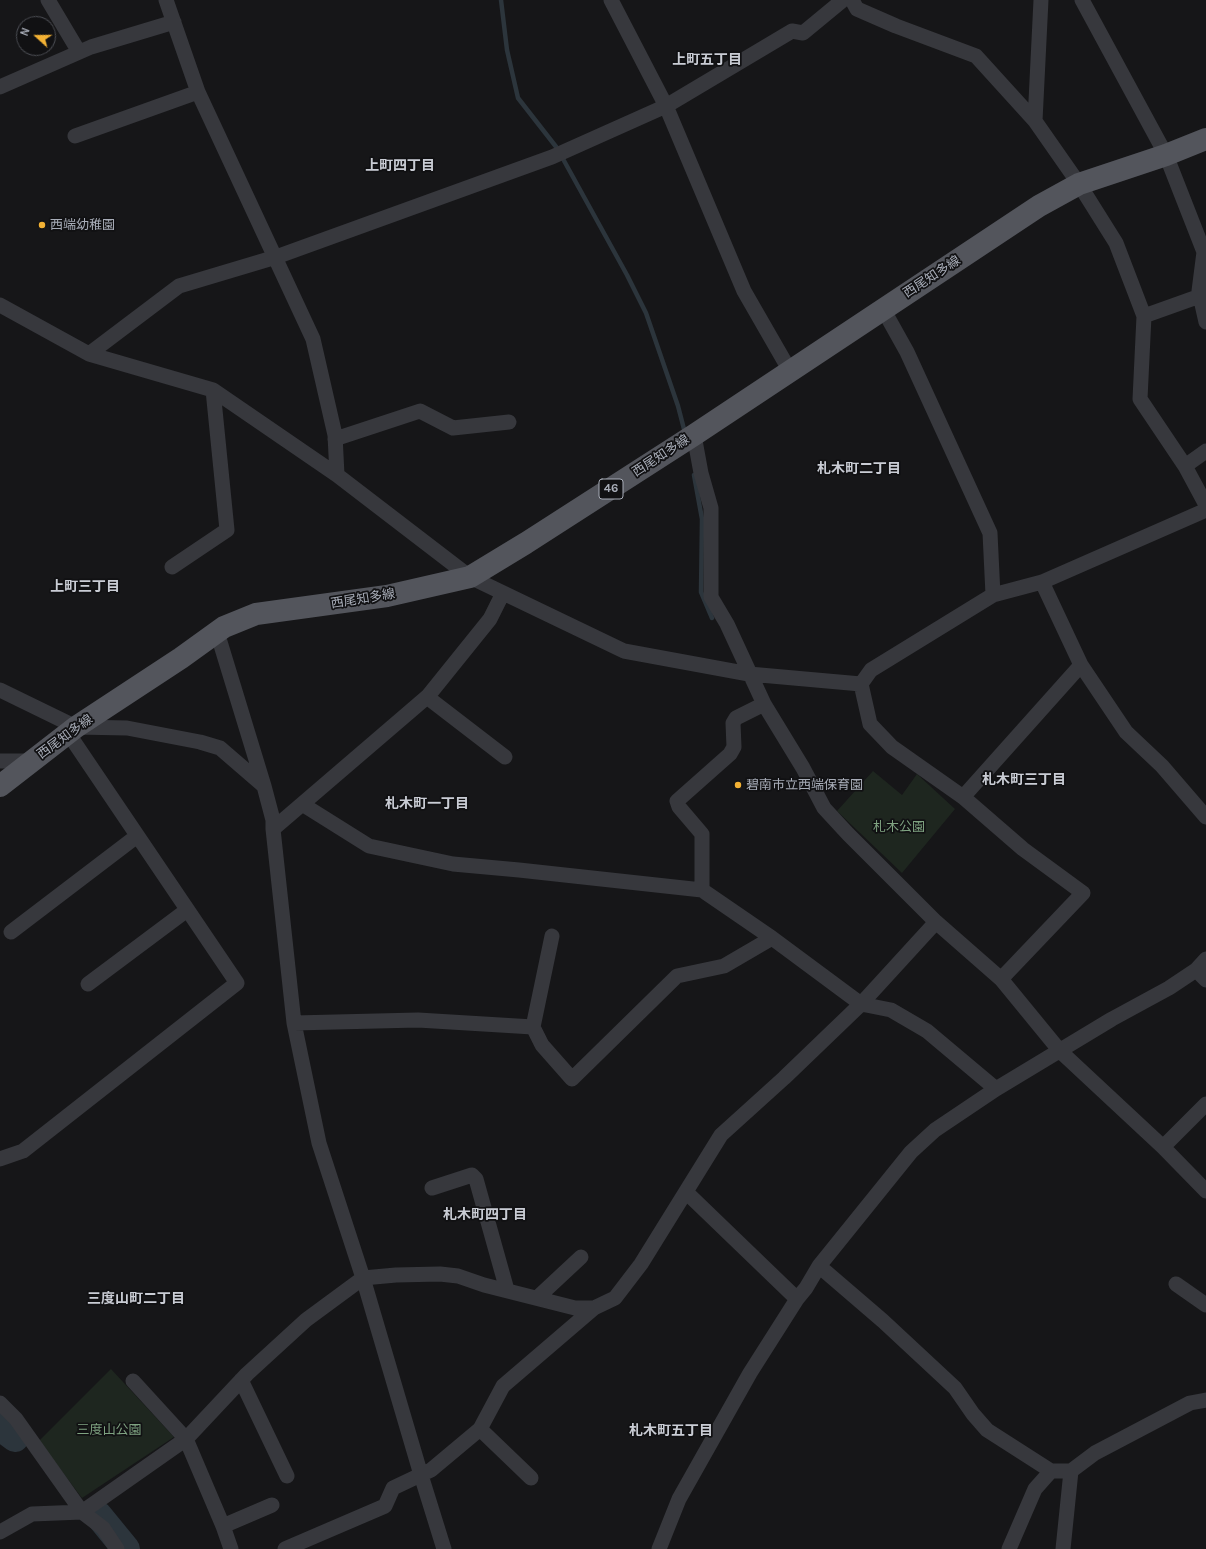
<!DOCTYPE html>
<meta charset="utf-8">
<style>
body{margin:0}
#map{position:relative;width:1206px;height:1549px;overflow:hidden;background:#161618;font-family:Karla,sans-serif}
canvas{display:block}
.north{position:absolute;left:16px;top:16px;width:40px;height:40px;box-sizing:border-box;background:#111113;border:1px solid #4d4f55;border-radius:50%;rotate:291deg;font-size:11px;font-weight:700;line-height:16px;text-align:center;color:#a8adb8}
.north::after{content:'';display:block;margin:auto;width:14px;height:18px;background:#f2b134;clip-path:polygon(50% 0,100% 100%,50% 72%,0 100%)}
</style>
<div id="map">
<canvas width="1206" height="1549"></canvas>
<div class="north">N</div>
</div>
<script>
const ctx = document.querySelector('canvas').getContext('2d');
ctx.lineJoin = 'round';
function fillPath(path, color) {
  ctx.fillStyle = color;
  ctx.fill(path, 'evenodd');
}
function poly(rows) {
  const path = new Path2D();
  for (const r of rows) {
    path.moveTo(r[0], r[1]);
    for (let i = 2; i < r.length; i += 2) path.lineTo(r[i], r[i + 1]);
  }
  return path;
}
function stroke(path, color, width, dash) {
  ctx.strokeStyle = color;
  ctx.lineWidth = width;
  ctx.lineCap = dash ? 'butt' : 'round';
  ctx.setLineDash(dash || []);
  ctx.stroke(path);
}
function write(font, color, halo, rows, align = 'center') {
  ctx.font = font + ' Karla,"Noto Sans JP",sans-serif';
  ctx.lineWidth = 3.5;
  ctx.setLineDash([]);
  ctx.textBaseline = 'middle';
  ctx.strokeStyle = halo;
  ctx.fillStyle = color;
  for (const [text, x, y, turn = 0] of rows) {
    ctx.save();
    ctx.translate(x, y);
    ctx.rotate((+turn || 0) * Math.PI / 180);
    ctx.textAlign = isNaN(turn) ? turn : align;
    if (halo) ctx.strokeText(text, 0, 0);
    ctx.fillText(text, 0, 0);
    ctx.restore();
  }
}
const green = poly([
 [873,771,902,795,917,774,955,809,902,873,837,811],
 [111,1369,174,1437,82,1498,39,1441]
]);
const stream = poly([
 [501,0,507,50,518,98,557,148,627,275,646,313,678,406,685,433],
 [694,475,702,519,701,592,712,618]
]);
const river = poly([
 [0,1427,15,1438],
 [99,1516,126,1549]
]);
const street = poly([
 [48,0,79,52],
 [166,0,198,92,313,339,335,435,337,475],
 [611,0,666,106,744,291,790,371],
 [852,0,857,9,896,26,976,56,1035,121,1079,184,1116,243,1144,316,1140,399,1185,466,1206,505],
 [1082,0,1166,155,1204,252,1199,291,1206,322],
 [0,87,91,47,174,22],
 [1035,121,1041,0],
 [75,136,198,92],
 [0,305,89,354,213,390,337,475,470,577,624,651,749,674,861,684],
 [883,309,907,352,990,533,993,595],
 [1144,316,1200,296],
 [89,354,179,286,276,257,552,157,666,106,792,31,803,33,843,0],
 [694,435,701,473,711,508,711,597,727,624,764,704,803,768,824,808,848,834,936,922,1001,979,1060,1051,1163,1147],
 [335,439,420,411,453,428,509,422],
 [1185,466,1206,451],
 [172,567,227,530,213,390],
 [1042,582,1081,665,1126,732,1162,766,1206,817],
 [217,632,264,786],
 [0,690,76,727,127,728,200,742,220,748,264,786,273,820,273,829,294,1023,319,1143,363,1278,421,1475,444,1549],
 [427,697,505,757],
 [0,761,32,761],
 [963,797,1081,665],
 [302,804,369,846,453,864,519,870,702,890,772,938,861,1004,891,1010,927,1031,996,1089],
 [273,829,428,696,490,619,503,593],
 [702,890,702,834,679,807,677,801,730,754,734,747,733,723,736,718,764,704],
 [11,932,137,836],
 [1196,970,1206,980],
 [1001,979,1083,893,1023,849,963,797,892,747,870,724,861,684,871,670,993,595,1042,582,1206,510],
 [88,984,187,910],
 [294,1023,418,1020,533,1027,542,1045,572,1079,677,976,724,966,772,938],
 [533,1027,552,936],
 [1206,1104,1163,1147,1206,1191],
 [0,1159,23,1151,237,983,68,733],
 [432,1188,472,1175,476,1179,507,1290],
 [686,1192,797,1299],
 [819,1266,883,1321,955,1388,973,1414,987,1430,1051,1471,1071,1471,1095,1453,1190,1403,1206,1400],
 [1176,1284,1206,1305],
 [537,1298,581,1257],
 [241,1380,287,1476],
 [133,1381,186,1439,223,1526,231,1549],
 [0,1403,16,1419,82,1512,103,1528,117,1549],
 [480,1429,531,1478],
 [223,1526,272,1505],
 [0,1532,32,1514,82,1512,186,1439,247,1374,306,1320,363,1278,396,1275,440,1274,458,1276,484,1285,575,1308,594,1308,615,1298,641,1264,721,1135,784,1078,861,1004,936,922],
 [285,1549,385,1506,393,1488,431,1470,480,1429,503,1386,594,1308],
 [659,1549,679,1499,750,1373,797,1299,806,1288,819,1266,911,1152,935,1130,996,1089,1112,1019,1169,988,1196,970,1206,959],
 [1009,1549,1035,1489,1051,1471],
 [1063,1549,1071,1471]
]);
const primary = poly([
 [0,786,76,727,181,658,224,627,256,614,387,596,470,577,526,543,694,435,1039,206,1079,184,1166,155,1206,139]
]);
const markers = [
 [42,225,4,"#f2b134"],
 [738,785,4,"#f2b134"]
];
const shields = [
 [611,489,24]
];
const shieldNames = [
 ["46",611,489]
];
const poiNames = [
 ["西端幼稚園",50,225],
 ["碧南市立西端保育園",746,785]
];
const streetNames = [
 ["西尾知多線",932,277,-33],
 ["西尾知多線",661,456,-33],
 ["西尾知多線",363,599,-9],
 ["西尾知多線",65,737,-36]
];
const parkNames = [
 ["札木公園",899,827],
 ["三度山公園",109,1430]
];
const neighbourhoodNames = [
 ["上町五丁目",707,60],
 ["上町四丁目",400,166],
 ["札木町二丁目",859,469],
 ["上町三丁目",85,587],
 ["札木町三丁目",1024,780],
 ["札木町一丁目",427,804],
 ["札木町四丁目",485,1215],
 ["三度山町二丁目",136,1299],
 ["札木町五丁目",671,1431]
];
fillPath(green, '#1e261f');
stroke(stream, '#2c353c', 4.5);
stroke(river, '#2c353c', 28);
stroke(street, '#37383d', 15);
stroke(primary, '#53555c', 22);
for (const [x, y, r, color] of markers) {
  const dot = new Path2D();
  dot.arc(x, y, r, 0, 2 * Math.PI);
  ctx.fillStyle = color;
  ctx.fill(dot);
  stroke(dot, '#111113', 1.5);
}
for (const [x, y, w] of shields) {
  const box = new Path2D();
  box.roundRect(x - w / 2, y - 10, w, 20, 3);
  ctx.fillStyle = '#111113';
  ctx.fill(box);
  stroke(box, '#a8adb8', 1);
}
write('bold 12px', '#a8adb8', null, shieldNames);
write('13px', '#a8adb8', '#111113', poiNames, 'left');
write('13px', '#a8adb8', '#111113', streetNames);
write('13px', '#7fa381', '#111113', parkNames);
write('bold 14px', '#c9ccd4', '#111113', neighbourhoodNames);
</script>
